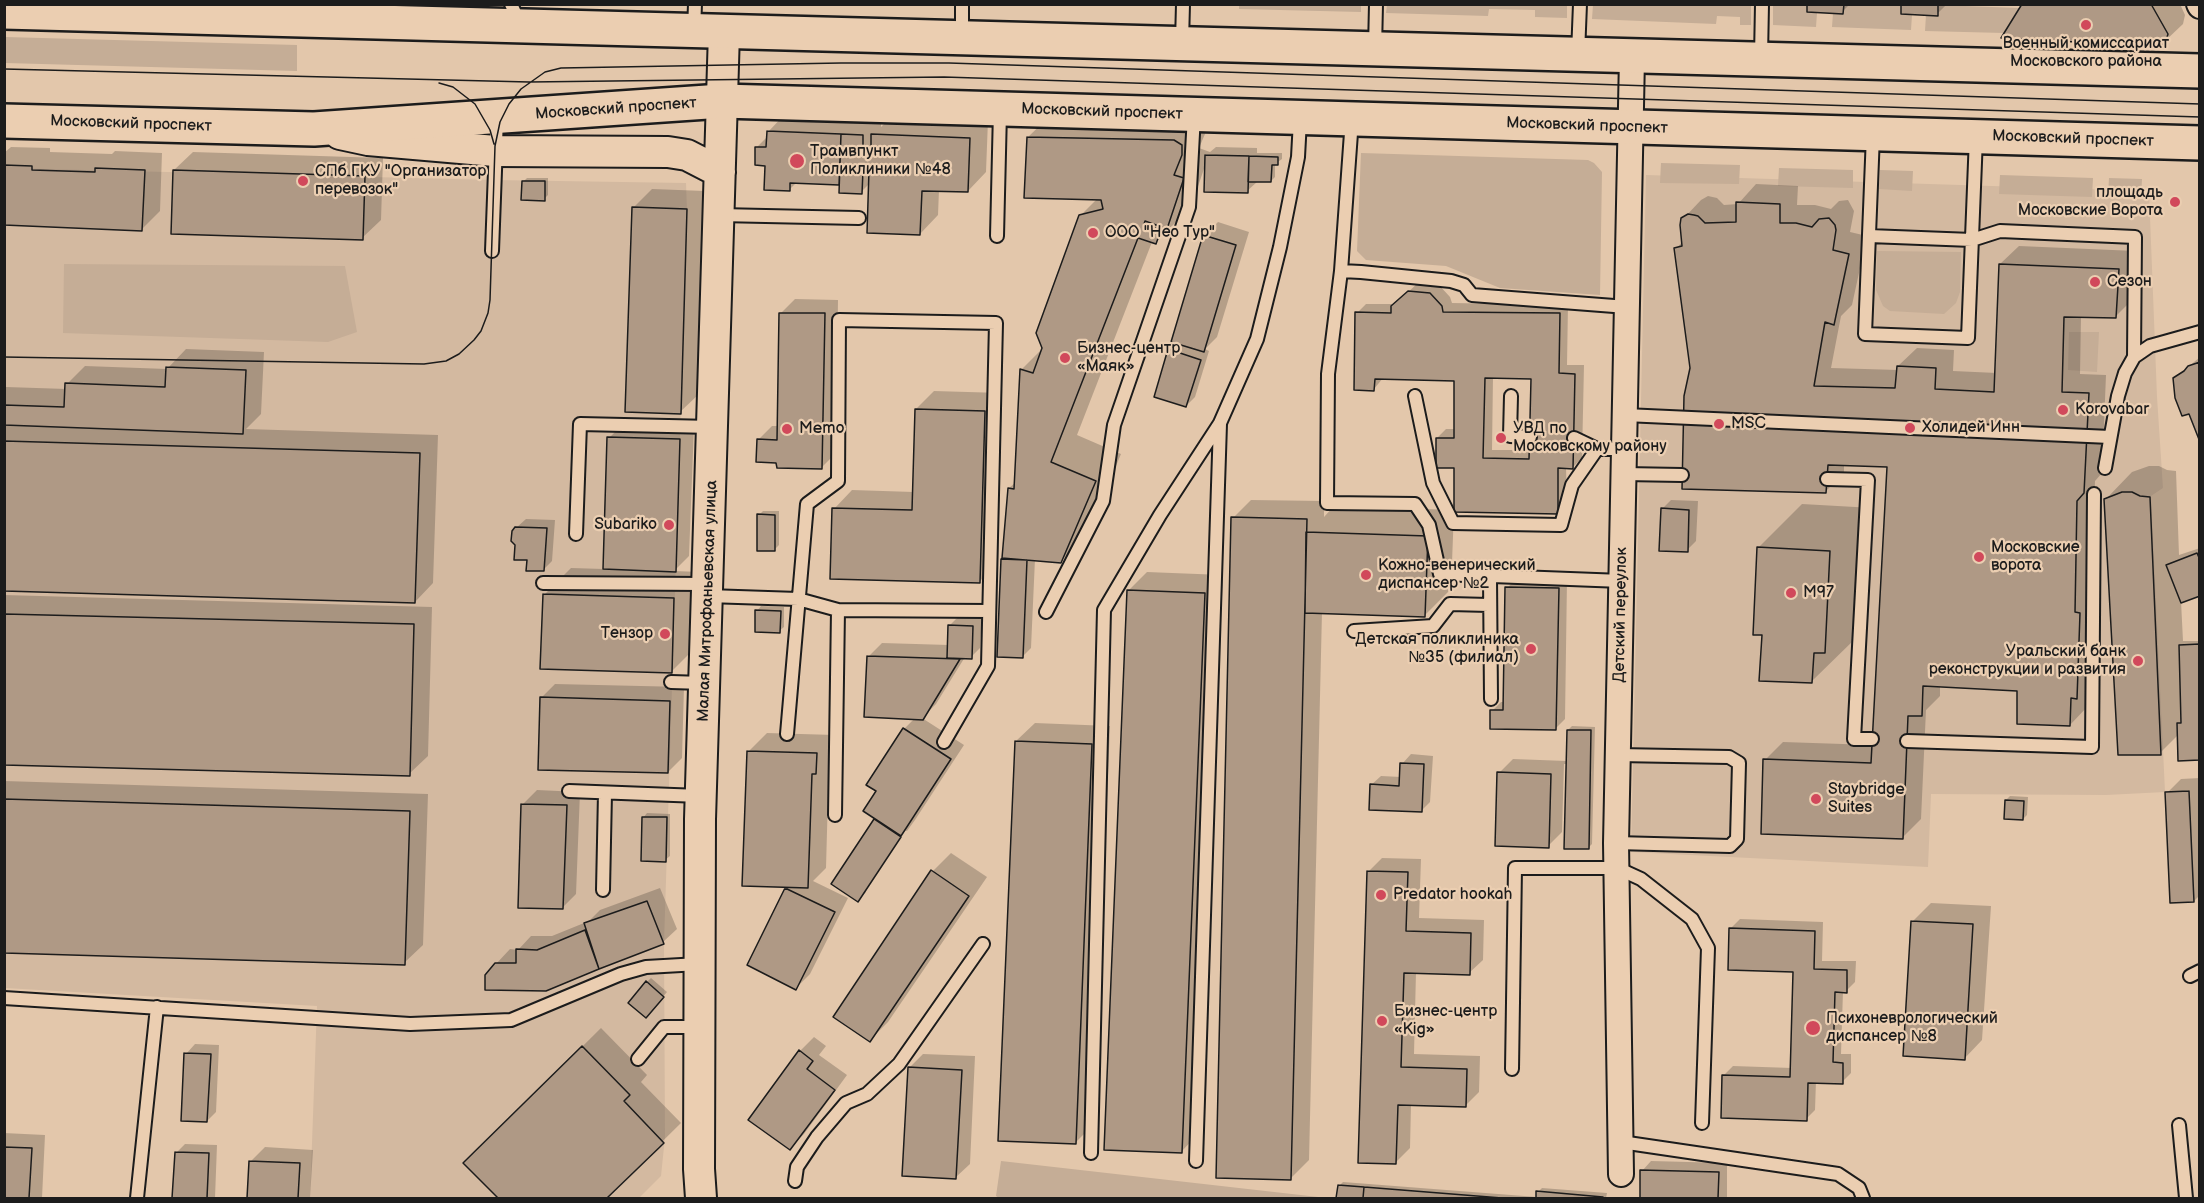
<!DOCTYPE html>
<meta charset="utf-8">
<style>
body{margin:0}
#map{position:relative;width:2204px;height:1203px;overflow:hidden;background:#e3c7ab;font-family:"Balsamiq Sans",sans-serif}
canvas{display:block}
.frame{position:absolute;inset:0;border:6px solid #1c1c1c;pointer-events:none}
</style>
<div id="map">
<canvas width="2204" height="1203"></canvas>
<div class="frame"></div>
</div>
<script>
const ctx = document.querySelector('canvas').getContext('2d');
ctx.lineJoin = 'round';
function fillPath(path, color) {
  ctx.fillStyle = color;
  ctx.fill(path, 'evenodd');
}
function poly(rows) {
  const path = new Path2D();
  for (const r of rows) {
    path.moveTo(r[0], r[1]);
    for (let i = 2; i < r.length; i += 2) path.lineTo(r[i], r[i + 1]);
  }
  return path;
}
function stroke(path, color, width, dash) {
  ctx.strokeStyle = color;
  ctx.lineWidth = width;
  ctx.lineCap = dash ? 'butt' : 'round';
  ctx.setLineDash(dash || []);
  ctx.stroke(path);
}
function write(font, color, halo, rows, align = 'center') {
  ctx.font = font + ' "Balsamiq Sans",sans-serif';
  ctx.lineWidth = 4.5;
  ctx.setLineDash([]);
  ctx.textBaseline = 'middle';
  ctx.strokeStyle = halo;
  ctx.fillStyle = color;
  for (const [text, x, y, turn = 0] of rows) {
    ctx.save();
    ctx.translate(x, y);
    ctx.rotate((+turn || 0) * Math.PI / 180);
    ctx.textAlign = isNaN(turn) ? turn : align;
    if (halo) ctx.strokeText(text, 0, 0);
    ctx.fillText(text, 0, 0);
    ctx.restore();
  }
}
const built = poly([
 [4,168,494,180,686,183,687,209,664,944,665,1137,661,1176,639,1198,310,1198,317,1006,5,988],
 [1646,175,2149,191,2157,397,2163,488,2151,496,2165,792,2106,795,1931,794,1928,867,1631,852]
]);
const green = poly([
 [1239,4,1361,5,1361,12,1239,9],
 [1387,5,1567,5,1567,18,1535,17,1535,10,1489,9,1488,16,1386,13],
 [1593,5,1751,5,1751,25,1740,25,1740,17,1717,16,1716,24,1592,19],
 [1773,5,1807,5,1807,12,1817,13,1816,27,1773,25],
 [1844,5,1901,5,1901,14,1912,15,1911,30,1832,27,1833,13],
 [1938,5,2019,8,2004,33,1925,31,1926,15],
 [5,37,297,45,297,71,5,63],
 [1361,153,1588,160,1594,163,1602,172,1600,295,1500,288,1446,266,1366,260,1357,251],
 [1661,163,1740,165,1739,184,1660,183],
 [1779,168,1853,170,1853,188,1778,186],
 [1880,170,1913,171,1912,191,1879,189],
 [2000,175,2093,178,2092,197,1999,194],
 [2109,178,2142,179,2141,198,2108,197],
 [1877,251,1961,252,1960,292,1956,303,1944,314,1890,311,1883,306,1876,290],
 [64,264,345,266,357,332,328,342,63,333],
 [2069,332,2099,332,2097,372,2068,370],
 [1001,1161,1327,1198,999,1198,996,1196]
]);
const shadow = poly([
 [1809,4,1850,4,1842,12],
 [1903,4,1947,4,1937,14],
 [2023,4,2180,4,2185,15,2183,24,2164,42],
 [1055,111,1208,127,1199,148,1210,152,1216,147,1257,148,1257,153,1282,153,1282,159,1275,164,1275,177,1271,181,1257,182,1247,191,1206,163,1193,201,1182,216,1155,243,1152,242,1077,435,1121,454,1087,535,1061,561,1035,559,1031,648,1022,657,1003,560,1005,557,1009,488,1016,482,1022,369,1044,347,1080,216,1097,199,1028,137],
 [786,113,881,117,881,127,891,117,988,120,986,172,968,191,939,190,938,215,920,234,870,183,861,192,840,184,797,182,789,190,767,165,757,147,768,136,768,132],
 [11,147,50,148,50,152,112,154,115,151,162,153,160,211,142,229,4,224,4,153],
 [193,152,383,158,381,220,362,238,174,170],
 [527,178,548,178,548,195,544,199,523,182],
 [1756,184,1798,186,1797,205,1815,205,1831,209,1839,201,1848,200,1854,211,1850,232,1867,236,1852,305,1841,316,1831,368,1898,370,1898,366,1917,348,1954,350,1953,371,1997,373,2000,264,2019,246,2136,251,2134,298,2115,317,2081,316,2080,374,2106,375,2102,473,2095,481,2088,706,2070,725,2018,689,1940,686,1940,696,1926,710,1921,819,1903,837,1765,760,1783,742,1873,745,1889,466,1844,464,1844,473,1825,492,1692,369,1676,249,1683,241,1683,219,1701,200,1708,196,1717,198,1724,205,1738,204],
 [652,189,705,191,699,394,680,412,633,208],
 [1218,222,1249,232,1217,337,1205,349,1209,351,1195,397,1186,406,1170,350,1177,343,1204,236],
 [1418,283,1439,285,1450,297,1452,303,1568,305,1567,365,1584,365,1582,458,1573,467,1566,467,1567,503,1557,512,1454,510,1451,589,1425,615,1322,612,1309,1160,1291,1178,1233,518,1251,500,1324,501,1324,517,1334,506,1455,510,1455,467,1437,438,1446,429,1455,429,1455,379,1383,378,1374,389,1357,313,1366,304,1395,304],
 [1493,377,1532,377,1531,450,1492,450],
 [795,299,838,300,836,453,822,467,778,461,758,440,772,426,779,426,781,313],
 [186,349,264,352,261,414,246,429,438,435,433,583,415,602,4,589,4,388,6,387,67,389,67,384,85,366,167,369],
 [2200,357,2200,438,2174,379],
 [934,391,1002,393,998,563,979,582,834,509,852,490,914,492,916,409],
 [623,424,694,426,689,556,674,571,700,572,698,645,671,672,544,595,571,568,604,569,609,438],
 [2149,466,2159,466,2167,470,2176,471,2179,555,2200,548,2200,595,2181,601,2183,641,2200,641,2200,758,2178,735,2160,753,2106,499,2132,472],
 [1671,500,1698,501,1696,541,1687,550,1662,509],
 [1802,504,1873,508,1868,608,1856,619,1856,638,1812,681,1763,634,1758,548],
 [763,511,779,511,779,545,774,550,759,515],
 [526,519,555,520,552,561,543,570,528,559,516,545,516,528],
 [1147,572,1223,575,1199,1133,1181,1152,1128,591],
 [1516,579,1567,580,1565,719,1556,728,1492,711,1501,702,1505,702,1507,588],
 [4,595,432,607,428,756,409,774,4,763],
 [761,606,784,607,784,627,779,631,757,611],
 [959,616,982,617,980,648,971,657,965,657,936,704,922,718,964,745,915,820,907,831,904,830,863,892,866,892,858,900,833,883,877,818,878,791,868,784,904,729,915,718,868,657,882,643,949,645,950,625],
 [555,684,684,687,682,758,668,772,541,698],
 [1035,723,1110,726,1094,1124,1075,1143,1016,741],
 [1572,726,1595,727,1592,844,1588,848,1567,764,1564,764,1562,832,1548,846,1499,773,1513,759,1567,761,1568,730],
 [767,733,835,735,834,754,829,759,826,868,813,881,848,898,810,974,796,988,749,964,788,886,749,751],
 [1411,754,1433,756,1430,802,1421,811,1371,785,1381,776,1401,777,1402,764],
 [2200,778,2200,895,2194,901,2167,793,2181,779],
 [4,781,428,794,423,945,404,963,4,951],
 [537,790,580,792,576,894,562,908,523,804],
 [2010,796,2028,797,2027,815,2023,819,2006,800],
 [647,813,670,814,670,856,665,860,643,818],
 [951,853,987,877,888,1022,870,1040,933,871],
 [1382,858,1421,859,1419,918,1484,920,1483,960,1469,973,1416,972,1414,1054,1480,1056,1479,1092,1465,1106,1411,1104,1410,1148,1396,1162,1368,872],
 [660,888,677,929,663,942,546,989,496,964,510,949,518,950,531,936,552,936,589,921,600,910],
 [1931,903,1991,906,1982,1040,1964,1059,1913,921],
 [1740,919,1823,922,1822,961,1856,961,1855,982,1846,991,1843,991,1841,1054,1851,1054,1851,1073,1842,1082,1816,1081,1815,1110,1806,1119,1724,1075,1733,1066,1792,1068,1795,971,1730,929],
 [651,978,667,992,650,1012,647,982],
 [601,1028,647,1075,641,1082,681,1123,605,1198,500,1198,465,1163],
 [814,1037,826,1046,819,1055,847,1075,804,1134,790,1148,800,1051],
 [195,1044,219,1045,216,1112,207,1121,186,1054],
 [923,1054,975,1056,970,1164,956,1177,910,1067],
 [4,1133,45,1135,42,1198,4,1198],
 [185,1144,217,1145,215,1198,174,1198,176,1153],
 [265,1147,313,1150,310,1198,249,1198,251,1161],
 [1651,1161,1727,1163,1727,1198,1641,1198,1642,1171],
 [1343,1182,1537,1197,1538,1192,1542,1188,1607,1193,1606,1198,1338,1198,1339,1186]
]);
const building = poly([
 [1807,4,1844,4,1843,14,1807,12,1807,4],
 [1881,4,1968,4,1938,5,1938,16,1901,14,1901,5,1881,4],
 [2022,4,2151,4,2168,34,2165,44,2152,46,2001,38,2022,4],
 [767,131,841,134,839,185,790,183,790,191,764,190,765,166,755,165,755,147,766,147,767,131],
 [841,134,863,135,863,148,871,149,871,134,970,138,968,192,922,191,920,235,867,233,869,170,863,170,862,194,839,193,841,134],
 [1027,137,1174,140,1182,145,1182,155,1174,175,1184,178,1167,229,1145,221,1144,224,1161,230,1156,244,1138,238,1051,462,1096,481,1061,563,1002,558,1008,488,1014,489,1020,369,1033,373,1042,348,1036,333,1079,215,1103,209,1101,200,1024,198,1027,137],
 [1205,155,1249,156,1248,193,1204,192,1205,155],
 [1249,156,1278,157,1278,165,1272,165,1271,182,1248,182,1249,156],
 [4,165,32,166,32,170,95,172,95,168,145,170,142,231,4,225,4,165],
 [173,170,365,176,363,240,171,234,173,170],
 [522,181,545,181,545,201,521,200,522,181],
 [1736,202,1780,204,1780,223,1796,223,1812,227,1819,219,1829,218,1835,225,1836,230,1833,250,1849,254,1834,325,1825,322,1814,386,1895,388,1897,366,1936,368,1935,389,1994,392,1999,264,2119,269,2116,318,2064,317,2062,392,2089,393,2084,493,2077,501,2075,612,2080,613,2077,699,2071,698,2070,726,2017,724,2017,691,1923,686,1922,716,1908,716,1903,839,1761,834,1763,759,1871,763,1887,467,1828,465,1826,493,1682,489,1684,396,1690,368,1674,248,1682,246,1680,225,1681,218,1688,214,1694,215,1698,216,1705,223,1736,222,1736,202],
 [632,207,687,209,681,414,625,412,632,207],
 [1203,235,1236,245,1204,352,1171,342,1203,235],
 [1408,291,1430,293,1442,306,1443,312,1560,313,1559,373,1575,374,1573,469,1558,468,1558,514,1454,512,1454,468,1436,468,1436,438,1454,438,1454,381,1375,379,1374,391,1354,390,1355,312,1391,313,1391,306,1408,291],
 [1485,378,1531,379,1529,459,1483,458,1485,378],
 [779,313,825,313,822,469,777,468,776,463,756,462,757,439,777,440,779,313],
 [1168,349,1201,360,1186,407,1154,397,1168,349],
 [2200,362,2200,442,2189,414,2182,416,2175,398,2173,378,2184,371,2188,366,2200,362],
 [166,367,246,370,243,434,4,425,4,405,64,407,65,383,165,387,166,367],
 [915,409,985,411,980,583,830,579,832,508,912,510,915,409],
 [607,437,680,439,676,572,603,569,607,437],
 [4,441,420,453,415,603,4,591,4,441],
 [2122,492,2132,492,2140,496,2150,497,2161,755,2118,755,2104,499,2122,492],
 [1661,508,1689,510,1688,552,1659,551,1661,508],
 [757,514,775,515,775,551,757,551,757,514],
 [1231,517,1307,519,1291,1180,1216,1178,1231,517],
 [515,527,547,528,544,571,526,571,527,560,514,560,515,545,511,541,512,531,515,527],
 [1306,532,1428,536,1425,617,1305,613,1306,532],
 [1757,547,1830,551,1825,653,1814,653,1812,683,1759,681,1762,635,1753,635,1757,547],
 [2197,553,2200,560,2200,596,2181,603,2166,565,2197,553],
 [1001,559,1027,560,1023,658,997,657,1001,559],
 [1505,587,1559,588,1556,730,1490,729,1490,710,1503,710,1505,587],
 [1127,590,1205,593,1182,1153,1104,1150,1127,590],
 [543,594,674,598,672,673,540,669,543,594],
 [755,610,781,611,780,633,755,632,755,610],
 [4,614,414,624,410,776,4,765,4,614],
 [948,625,973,626,972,659,947,658,948,625],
 [2200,644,2200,760,2178,761,2177,723,2181,723,2179,645,2200,644],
 [867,656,960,659,923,720,864,717,867,656],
 [540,697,670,701,668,773,538,770,540,697],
 [903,728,951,759,901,836,863,811,876,791,866,785,903,728],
 [1567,730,1591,730,1589,849,1564,849,1567,730],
 [1015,741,1092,744,1076,1144,998,1141,1015,741],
 [747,751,817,753,816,774,812,774,808,888,742,886,747,751],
 [1400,763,1424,764,1422,812,1369,810,1370,784,1399,786,1400,763],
 [1497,772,1551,774,1549,848,1495,846,1497,772],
 [2189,791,2194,902,2170,903,2165,792,2189,791],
 [4,799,410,811,405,965,4,953,4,799],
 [2005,800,2024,801,2023,820,2004,819,2005,800],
 [521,804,567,805,563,909,518,908,521,804],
 [642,817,667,817,666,862,641,861,642,817],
 [874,819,901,837,858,902,831,884,874,819],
 [931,870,969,896,870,1042,833,1017,931,870],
 [1367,871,1408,872,1406,931,1471,933,1470,975,1404,973,1401,1067,1467,1069,1466,1107,1398,1105,1396,1164,1358,1163,1367,871],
 [785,888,835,912,796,990,747,965,785,888],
 [647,901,664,944,599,969,584,923,647,901],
 [1911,921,1973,924,1965,1060,1903,1056,1911,921],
 [1729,928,1815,931,1814,969,1847,970,1847,993,1835,992,1833,1062,1843,1063,1843,1084,1808,1083,1807,1121,1721,1118,1722,1075,1790,1077,1793,972,1728,970,1729,928],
 [585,930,599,969,546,991,485,990,485,975,495,963,516,963,516,949,537,950,585,930],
 [646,981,664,997,646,1018,628,1003,646,981],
 [582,1046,630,1095,624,1101,664,1143,607,1198,498,1198,463,1163,582,1046],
 [799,1050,813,1061,807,1069,835,1090,790,1150,748,1120,799,1050],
 [184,1053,211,1054,207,1122,181,1121,184,1053],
 [908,1067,962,1070,956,1179,902,1176,908,1067],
 [4,1147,32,1148,29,1198,4,1198,4,1147],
 [175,1152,209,1153,207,1198,172,1198,175,1152],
 [249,1161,300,1163,298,1198,247,1198,249,1161],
 [1640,1170,1719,1172,1718,1198,1640,1198,1640,1170],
 [1338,1185,1364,1187,1363,1198,1336,1198,1338,1185],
 [1364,1187,1502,1198,1363,1198,1364,1187],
 [1536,1191,1603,1197,1603,1198,1536,1198,1536,1191]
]);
const service = poly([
 [511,4,520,24],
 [694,30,695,4],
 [962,36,962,4],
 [1182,42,1183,4],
 [1375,49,1376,4],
 [1578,54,1580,4],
 [1761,57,1762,4],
 [1352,119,1341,271,1328,374,1327,503,1415,504,1429,525,1440,574,1622,581],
 [1873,135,1865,334,1968,338,1976,137],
 [719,215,859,218],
 [997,236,1000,111],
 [1869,236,1972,240,2000,231,2135,237,2134,357,2150,346,2200,332],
 [492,251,497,117],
 [1341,271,1361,272,1451,281,1464,285,1472,295,1627,307],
 [1415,396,1433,483,1453,523,1561,525,1572,485,1597,449,1624,449],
 [1511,396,1510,436,1530,437],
 [1625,415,2110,437],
 [1574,438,1597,449],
 [2105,468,2118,396,2125,373,2134,357],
 [1624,474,1682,475],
 [1827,479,1868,480,1854,739,1872,739],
 [576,534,580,424,712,427],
 [1490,577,1491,699],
 [543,583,706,584],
 [708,596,798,599,838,610,835,815],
 [838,610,989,611],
 [1046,612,1103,501,1114,425,1189,207,1194,115],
 [1354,631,1433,626,1450,604,1489,605],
 [671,682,704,683],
 [787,734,807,504,838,481,839,320,996,323,988,666,944,742],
 [1907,741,2092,747,2094,494],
 [569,791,700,796],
 [1616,843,1730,846,1737,839,1739,763,1729,757,1618,755],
 [603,890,605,793],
 [2190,976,2200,971],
 [4,998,410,1024,511,1020,621,974,646,967,699,964],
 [638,1059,664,1027,699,1027],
 [1512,1069,1515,868,1617,868,1641,879,1692,919,1708,948,1702,1123],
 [2179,1125,2186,1198],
 [1621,1142,1838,1174,1859,1188,1863,1198],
 [1091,1153,1104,610,1160,515,1220,423,1257,339,1280,247,1298,157,1300,120],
 [1196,1161,1220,424],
 [795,1181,797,1167,817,1137,846,1103,867,1094,899,1064,983,944],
 [137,1198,157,1007]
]);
const minor = poly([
 [2199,4,2200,6],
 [1621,1174,1616,843,1632,57]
]);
const tertiary = poly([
 [340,134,368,140,495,151,668,152,687,155,720,172],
 [701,1198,699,1169,700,819,724,32]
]);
const primary = poly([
 [4,12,2200,71],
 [4,121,314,129,722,101,2200,143]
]);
const tram = poly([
 [4,69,529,82,944,77,2200,117],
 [439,83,453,87,475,104,490,130,494,144],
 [4,357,424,364,446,361,459,354,474,340,481,331,488,313,490,300,495,146,500,122,509,104,521,89,545,72,561,68,841,63,949,63,2200,104]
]);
const markers = [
 [2086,25,6,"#d1495b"],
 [797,161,8,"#d1495b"],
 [303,181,6,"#d1495b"],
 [2175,202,6,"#d1495b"],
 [1093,233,6,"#d1495b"],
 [2095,282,6,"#d1495b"],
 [1065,358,6,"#d1495b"],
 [2063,410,6,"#d1495b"],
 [1719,424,6,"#d1495b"],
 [1910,428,6,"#d1495b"],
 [787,429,6,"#d1495b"],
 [1501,438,6,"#d1495b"],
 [669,525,6,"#d1495b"],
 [1979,557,6,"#d1495b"],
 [1366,575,6,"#d1495b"],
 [1791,593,6,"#d1495b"],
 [665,634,6,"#d1495b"],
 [1531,649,6,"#d1495b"],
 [2138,661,6,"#d1495b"],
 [1816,799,6,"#d1495b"],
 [1381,895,6,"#d1495b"],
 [1382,1021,6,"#d1495b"],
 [1813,1028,8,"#d1495b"]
];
const poiNames = [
 ["Военный комиссариат",2086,44,"center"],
 ["Московского района",2086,62,"center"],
 ["Трамвпункт",810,152],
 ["Поликлиники №48",810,170],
 ["СПб ГКУ \"Организатор",315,172],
 ["перевозок\"",315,190],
 ["площадь",2163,193,"right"],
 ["Московские Ворота",2163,211,"right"],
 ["ООО \"Нео Тур\"",1105,233],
 ["Сезон",2107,282],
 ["Бизнес-центр",1077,349],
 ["«Маяк»",1077,367],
 ["Korovabar",2075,410],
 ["MSC",1731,424],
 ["Холидей Инн",1922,428],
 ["Memo",799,429],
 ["УВД по",1513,429],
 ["Московскому району",1513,447],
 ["Subariko",657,525,"right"],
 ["Московские",1991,548],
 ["ворота",1991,566],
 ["Кожно-венерический",1378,566],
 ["диспансер №2",1378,584],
 ["M97",1803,593],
 ["Тензор",653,634,"right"],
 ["Детская поликлиника",1519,640,"right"],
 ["№35 (филиал)",1519,658,"right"],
 ["Уральский банк",2126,652,"right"],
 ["реконструкции и развития",2126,670,"right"],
 ["Staybridge",1828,790],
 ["Suites",1828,808],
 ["Predator hookah",1393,895],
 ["Бизнес-центр",1394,1012],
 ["«Kig»",1394,1030],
 ["Психоневрологический",1826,1019],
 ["диспансер №8",1826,1037]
];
const streetNames = [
 ["Московский проспект",616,109,-4],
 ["Московский проспект",1102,112,2],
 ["Московский проспект",131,124,2],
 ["Московский проспект",1587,126,2],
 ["Московский проспект",2073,139,2],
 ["Малая Митрофаньевская улица",708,601,-88],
 ["Детский переулок",1621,615,-89]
];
fillPath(built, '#d3b9a0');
fillPath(green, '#c5ad96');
fillPath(shadow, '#0003');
fillPath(building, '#af9985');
stroke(building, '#1c1c1c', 1.5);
stroke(service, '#1c1c1c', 16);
stroke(minor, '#1c1c1c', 28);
stroke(tertiary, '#1c1c1c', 34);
stroke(primary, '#1c1c1c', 38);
stroke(service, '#ebceb1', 12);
stroke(minor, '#ebceb1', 24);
stroke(tertiary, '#ebceb1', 30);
stroke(primary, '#ebceb1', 33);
stroke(tram, '#1c1c1c', 1.5);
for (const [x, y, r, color] of markers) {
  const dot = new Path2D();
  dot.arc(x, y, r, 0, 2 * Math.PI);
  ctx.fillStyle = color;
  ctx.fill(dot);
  stroke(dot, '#ebceb1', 2);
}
write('16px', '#1c1c1c', '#ebceb1', poiNames, 'left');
write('16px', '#1c1c1c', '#ebceb1', streetNames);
</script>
